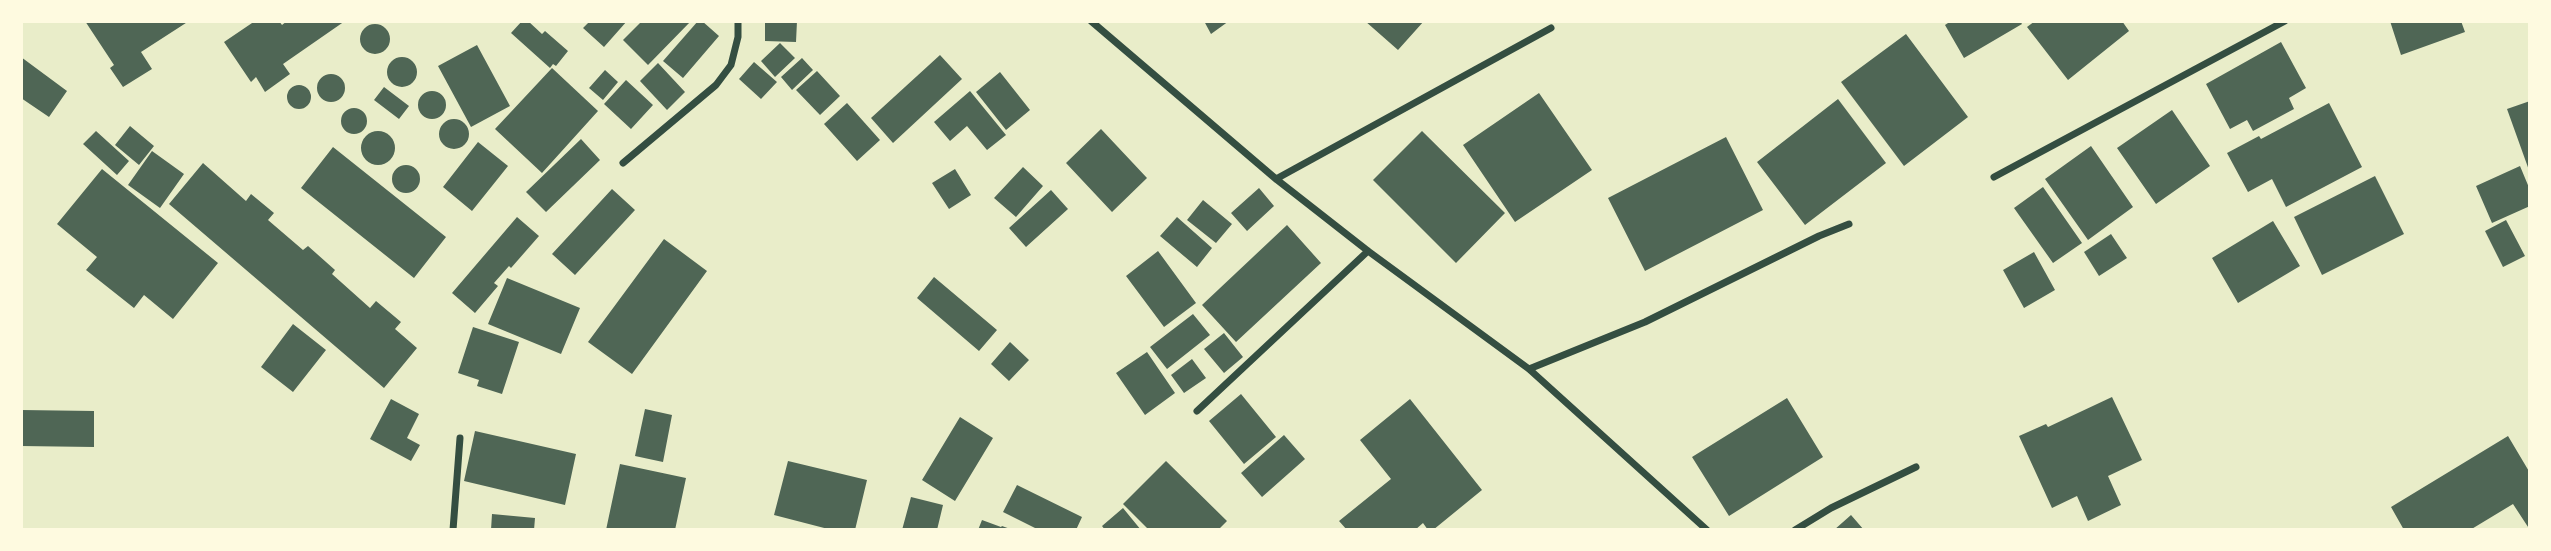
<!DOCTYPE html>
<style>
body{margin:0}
#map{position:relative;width:2551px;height:551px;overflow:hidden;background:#e9edc9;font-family:Merriweather,serif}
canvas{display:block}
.frame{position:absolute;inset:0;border:23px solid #fefae0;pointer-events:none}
</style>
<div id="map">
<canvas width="2551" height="551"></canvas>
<div class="frame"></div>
</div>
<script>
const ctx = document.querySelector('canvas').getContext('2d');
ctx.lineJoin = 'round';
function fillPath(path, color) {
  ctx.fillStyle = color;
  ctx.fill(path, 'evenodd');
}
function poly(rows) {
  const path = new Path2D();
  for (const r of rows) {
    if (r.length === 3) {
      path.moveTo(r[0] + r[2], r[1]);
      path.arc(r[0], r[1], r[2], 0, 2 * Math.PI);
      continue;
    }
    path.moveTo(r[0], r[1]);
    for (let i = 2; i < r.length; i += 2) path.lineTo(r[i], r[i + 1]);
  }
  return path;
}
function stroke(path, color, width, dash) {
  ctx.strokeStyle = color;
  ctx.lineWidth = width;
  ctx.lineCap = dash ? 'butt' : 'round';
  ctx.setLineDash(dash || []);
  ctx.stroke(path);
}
const building = poly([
 [85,21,189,21,141,52,152,69,123,87,110,68,114,65],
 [255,21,279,21,282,25,287,21,345,21,283,64,290,74,265,92,256,77,251,82,224,42],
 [522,21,528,21,542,34,545,31,568,51,556,66,553,64,550,68,511,33],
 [590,21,627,21,604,47,583,28],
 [642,21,691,21,648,65,623,40],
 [698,21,702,21,719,36,683,78,663,61],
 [765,21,797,21,796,42,765,41],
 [1204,21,1229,21,1211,34],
 [1365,21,1424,21,1398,50],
 [1951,21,2020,21,2022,24,1964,58,1945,25],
 [2035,21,2122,21,2129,31,2068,80,2027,27],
 [2390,21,2461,21,2465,32,2401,55],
 [375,39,15],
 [1906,34,1968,117,1904,166,1841,82],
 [2281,42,2306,88,2289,98,2294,109,2253,131,2247,120,2230,129,2206,84],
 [780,43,795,58,775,77,761,61],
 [477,45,510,106,471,127,438,66],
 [940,55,962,79,893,143,871,118],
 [402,72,15],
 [21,57,67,91,49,117,21,98],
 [802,58,813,70,792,90,781,77],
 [754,62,777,82,761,99,739,79],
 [658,63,685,92,667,110,640,81],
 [552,68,598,111,542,173,495,129],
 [605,70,618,82,603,100,589,88],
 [817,71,840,96,820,115,796,90],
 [1000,72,1030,110,1006,130,976,92],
 [331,88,14],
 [626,80,653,105,631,129,604,104],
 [299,97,12],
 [384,87,409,106,399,119,374,100],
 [432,105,14],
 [970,91,1006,135,987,150,967,126,950,141,934,122],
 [1539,93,1592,170,1515,222,1463,145],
 [1838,99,1886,163,1805,225,1757,162],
 [2530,101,2530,173,2507,109],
 [847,103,880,140,857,161,824,124],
 [2329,103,2362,167,2286,207,2272,179,2248,192,2227,153,2259,136,2261,139],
 [354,121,13],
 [2172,110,2210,166,2156,204,2117,148],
 [454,134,15],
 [130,126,154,146,139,165,115,145],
 [1101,129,1147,178,1112,212,1066,163],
 [378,148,17],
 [96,131,129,161,117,175,83,144],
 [1422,131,1505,213,1456,263,1373,180],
 [1726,137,1763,210,1645,271,1608,198],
 [581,139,600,160,546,212,526,192],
 [478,142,508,166,472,211,443,187],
 [2091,146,2133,207,2088,240,2045,179],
 [333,147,446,237,414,278,301,188],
 [152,151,184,174,160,208,128,185],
 [203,163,246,201,251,194,274,213,268,220,303,250,308,246,335,270,332,274,370,308,376,301,401,322,395,329,417,348,384,388,169,204],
 [406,179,14],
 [2520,166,2530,190,2530,206,2492,223,2476,186],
 [1023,167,1043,186,1016,217,994,198],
 [102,169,218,263,173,319,144,295,134,308,86,270,97,257,57,224],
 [955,169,971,195,949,209,932,183],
 [2375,176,2404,234,2322,275,2294,217],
 [2043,187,2082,243,2053,263,2014,208],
 [1259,188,1274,206,1247,231,1231,213],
 [612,189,635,210,575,275,552,254],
 [1051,190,1068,209,1026,247,1009,228],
 [1203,200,1232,224,1216,243,1187,220],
 [517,217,539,236,511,268,509,266,494,283,498,286,475,313,452,293],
 [1177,217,1212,248,1197,267,1160,236],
 [2506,220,2525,256,2503,267,2485,231],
 [2273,221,2300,266,2238,303,2212,258],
 [1287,225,1321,263,1236,342,1202,305],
 [2111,234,2127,258,2099,276,2084,252],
 [664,239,707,271,632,374,588,342],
 [1158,251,1196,303,1164,327,1126,276],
 [2034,252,2055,290,2024,308,2003,270],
 [934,277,997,330,979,351,917,298],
 [507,278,580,308,561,354,488,324],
 [1193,314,1210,335,1167,369,1150,347],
 [293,324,326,350,293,392,261,367],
 [473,327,519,342,502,394,477,386,479,380,458,373],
 [1224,333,1243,357,1224,373,1204,349],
 [1010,342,1029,360,1009,381,991,364],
 [1147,352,1175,393,1145,415,1116,373],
 [1192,359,1206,378,1184,393,1171,375],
 [1241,394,1276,437,1244,464,1209,421],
 [2112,397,2142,460,2108,476,2121,505,2088,521,2077,496,2052,508,2019,436,2046,424,2048,427],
 [1787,398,1823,457,1729,516,1692,457],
 [391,399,419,414,407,438,420,445,411,461,370,439],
 [1410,399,1482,490,1433,530,1428,530,1423,523,1415,530,1347,530,1339,521,1391,479,1360,440],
 [645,409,672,415,663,462,635,456],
 [21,410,94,411,94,447,21,446],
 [960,417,993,438,955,501,922,480],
 [475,431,576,454,565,505,464,481],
 [1284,435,1305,459,1262,497,1241,473],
 [2508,436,2530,473,2530,530,2513,504,2470,530,2404,530,2391,507],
 [788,461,867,480,855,530,832,530,774,515],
 [1166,461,1227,521,1218,530,1149,530,1123,504],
 [620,464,686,478,675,530,606,530],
 [1017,485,1082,517,1076,530,1039,530,1003,512],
 [911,497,943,505,937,530,902,530],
 [1123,508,1141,530,1105,530,1102,526],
 [492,514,535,518,534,530,491,530],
 [1851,515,1864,530,1834,530],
 [982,520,1001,527,1002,526,1013,530,978,530]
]);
const minor = poly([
 [1091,21,1276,179,1368,251,1529,369,1707,530],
 [623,163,716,85,731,65,738,37,738,21],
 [1994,177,2285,21],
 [1276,179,1551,28],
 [1529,369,1645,322,1819,236,1849,224],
 [1197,411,1368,251],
 [453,530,460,438],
 [1795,530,1831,508,1916,467]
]);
fillPath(building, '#4f6655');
stroke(minor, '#344e41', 7);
</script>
